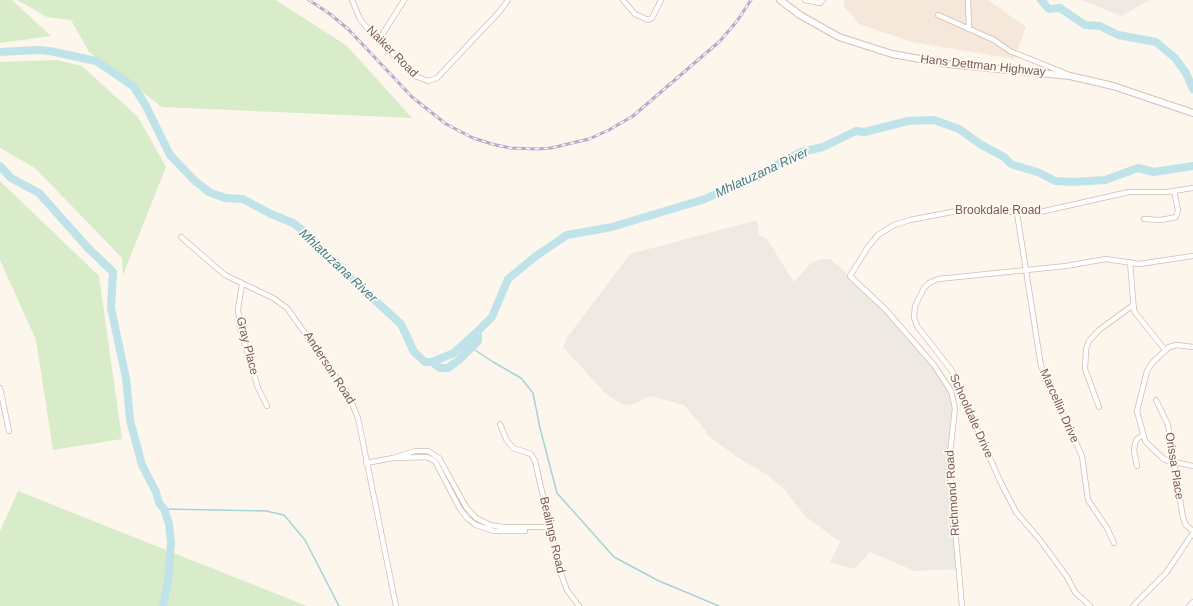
<!DOCTYPE html>
<style>
body{margin:0}
canvas{display:block;background:#fdf6ec}
</style>
<canvas width="1193" height="606"></canvas>
<script>
const ctx = document.querySelector('canvas').getContext('2d');
ctx.lineJoin = 'round';
function fillPath(path, color) {
  ctx.fillStyle = color;
  ctx.fill(path, 'evenodd');
}
function poly(rows) {
  const path = new Path2D();
  for (const r of rows) {
    path.moveTo(r[0], r[1]);
    for (let i = 2; i < r.length; i += 2) path.lineTo(r[i], r[i + 1]);
  }
  return path;
}
function stroke(path, color, width, dash) {
  ctx.strokeStyle = color;
  ctx.lineWidth = width;
  ctx.lineCap = dash ? 'butt' : 'round';
  ctx.setLineDash(dash || []);
  ctx.stroke(path);
}
function write(font, color, halo, rows, align = 'center') {
  ctx.font = font + ' Arial,sans-serif';
  ctx.lineWidth = 3.5;
  ctx.setLineDash([]);
  ctx.textBaseline = 'middle';
  ctx.strokeStyle = halo;
  ctx.fillStyle = color;
  for (const [text, x, y, turn = 0] of rows) {
    ctx.save();
    ctx.translate(x, y);
    ctx.rotate((+turn || 0) * Math.PI / 180);
    ctx.textAlign = isNaN(turn) ? turn : align;
    if (halo) ctx.strokeText(text, 0, 0);
    ctx.fillText(text, 0, 0);
    ctx.restore();
  }
}
const residential = poly([
 [844,0,988,0,1026,27,1014,59,912,42,859,24,844,6]
]);
const industrial = poly([
 [1081,0,1150,0,1121,16],
 [757,220,759,235,767,239,794,282,810,264,820,259,830,259,870,294,934,365,951,390,954,408,948,463,956,569,915,571,870,552,854,569,830,562,840,542,805,516,784,489,766,474,740,459,707,435,706,431,684,405,650,396,632,405,621,404,605,393,563,347,566,339,630,254]
]);
const green = poly([
 [0,0,12,0,51,36,0,43],
 [17,0,276,0,347,46,412,118,162,107,89,52,71,20,47,17],
 [57,60,82,66,138,117,166,167,123,275,122,258,35,168,0,148,0,62],
 [0,181,99,276,122,439,53,450,36,340,0,260],
 [18,491,307,606,0,606,0,531]
]);
const stream = poly([
 [472,348,493,362,521,378,533,393,540,428,557,493,614,557,659,581,719,606],
 [164,509,266,511,284,515,305,540,339,606]
]);
const river = poly([
 [1041,0,1049,9,1060,8,1085,25,1100,26,1118,35,1156,42,1175,58,1186,73,1193,89],
 [0,52,37,50,50,51,96,61,117,75,134,87,146,106,170,155,195,181,209,192,225,198,243,199,271,214,293,223,305,232,315,245,335,261,356,283,401,324,414,352,425,362,432,362,440,368,448,368,459,360,478,341,478,331,492,317,508,279,536,256,567,235,612,227,705,199,739,183,756,178,781,162,801,152,823,147,856,131,865,132,908,121,934,120,959,129,980,144,1004,157,1011,164,1040,173,1055,181,1073,182,1105,180,1138,168,1154,172,1193,166],
 [0,166,11,178,39,193,88,248,113,272,111,308,126,378,130,420,142,465,156,492,159,503,164,509,169,524,171,543,168,581,163,606],
 [432,362,454,353,478,331]
]);
const street = poly([
 [352,0,360,19,368,29,415,76,428,81,437,78,500,11,508,0],
 [623,0,635,14,648,20,652,18,661,0],
 [805,0,820,3,823,0],
 [968,0,969,29],
 [938,15,994,40,1010,51,1067,74],
 [379,40,404,0],
 [1017,213,1041,366,1082,456,1088,500,1107,528,1114,543],
 [1144,219,1161,220,1176,217,1178,210,1174,191],
 [181,237,225,275,273,298,287,308,348,394,358,418,396,606],
 [1130,262,1134,311,1165,350],
 [242,284,238,309,240,328,258,388,267,406],
 [1193,347,1177,345,1169,347,1152,363,1147,371,1137,411,1145,441,1151,447,1165,460,1193,466],
 [0,388,9,431],
 [1156,400,1168,425,1183,518,1186,525,1193,531],
 [1099,407,1085,369,1086,349,1089,341,1099,330,1132,306],
 [500,424,506,439,513,448,531,454,535,461,560,571,567,590,579,606],
 [396,458,427,457,435,461,460,509,468,519,476,525,494,531,525,531],
 [366,463,393,458,415,451,428,451,439,458,466,507,476,518,490,525,503,527,549,527],
 [1137,466,1134,451,1135,444,1137,439,1143,435],
 [962,606,949,462,955,408,951,391,934,365,886,310,850,276,868,247,878,235,894,225,910,220,957,211,1040,212,1129,192,1167,192,1193,188],
 [1090,606,1075,592,1067,577,1040,540,1016,512,1000,481,952,371,917,326,914,317,915,306,924,288,929,283,938,279,1066,266,1106,259,1139,264,1193,256],
 [1133,606,1166,573,1193,533],
 [1189,606,1193,602]
]);
const secondary = poly([
 [780,0,800,15,839,37,892,54,948,64,1070,76,1113,86,1193,113]
]);
const rail = poly([
 [309,0,330,14,348,29,412,97,446,124,473,138,492,144,510,148,538,149,551,148,589,139,609,130,633,116,720,41,737,21,751,0]
]);
const streetNames = [
 ["Naiker Road",392,52,45],
 ["Hans Dettman Highway",983,66,6],
 ["Brookdale Road",998,211],
 ["Gray Place",247,346,76],
 ["Anderson Road",329,368,57],
 ["Marcellin Drive",1059,406,66],
 ["Schooldale Drive",971,416,66],
 ["Orissa Place",1174,466,81],
 ["Richmond Road",953,493,-94],
 ["Bealings Road",552,535,77]
];
const waterNames = [
 ["Mhlatuzana River",762,173,-25],
 ["Mhlatuzana River",338,266,43]
];
fillPath(residential, '#f5e8da');
fillPath(industrial, '#efe9e4');
fillPath(green, '#d8ecc9');
stroke(stream, '#a5d3da', 1.5);
stroke(river, '#bfe3e8', 8);
stroke(street, '#d1beb0', 6);
stroke(secondary, '#d6c0b0', 8);
stroke(street, '#fff', 4.5);
stroke(secondary, '#fff', 6);
stroke(rail, '#b9a8c9', 3);
stroke(rail, '#fffaf3', 1.5, [4.5]);
write('12px', '#7a5c4d', '#fffaf3', streetNames);
write('italic 13px', '#437c86', '#fffaf3', waterNames);
</script>
